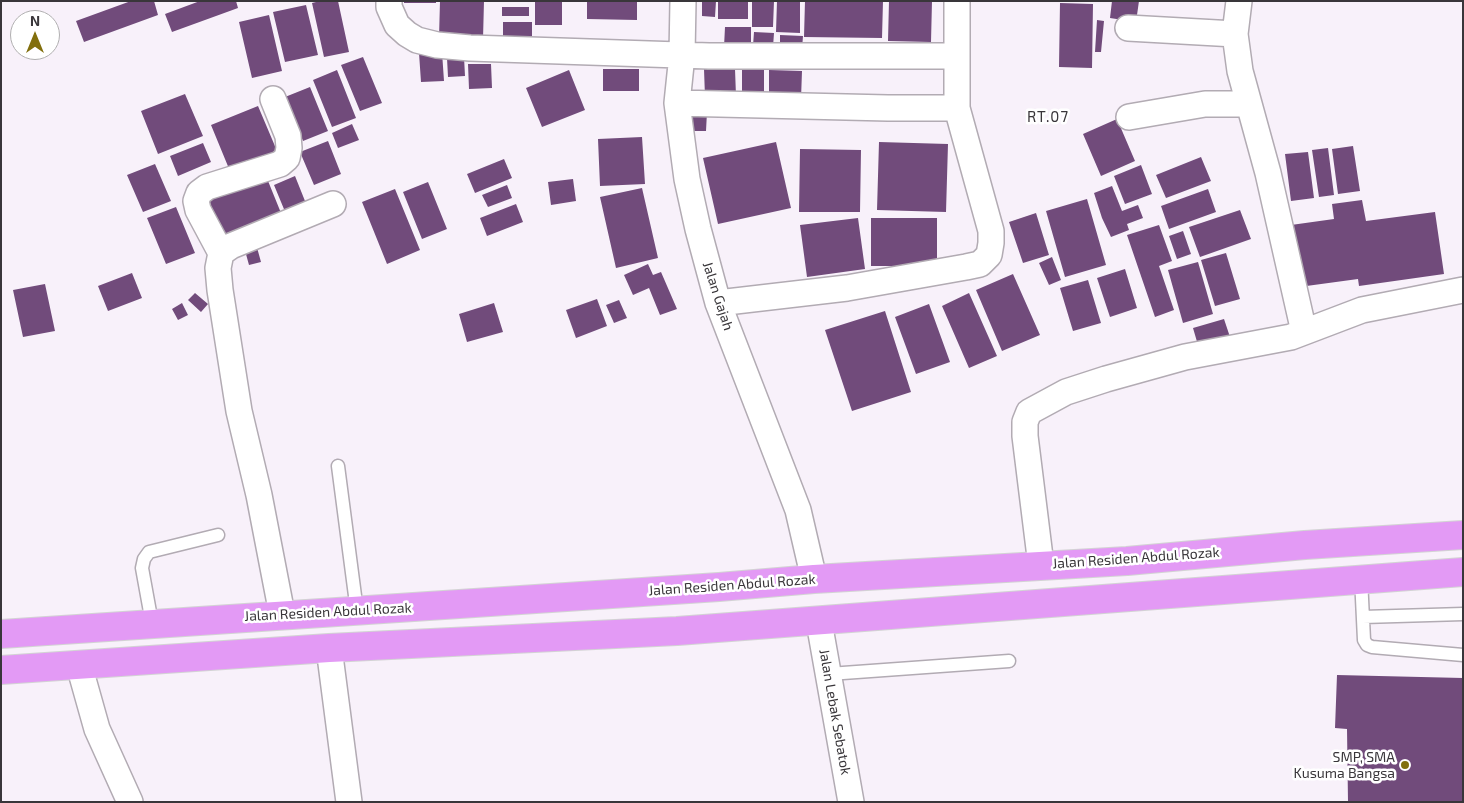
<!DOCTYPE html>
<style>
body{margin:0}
#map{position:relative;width:1464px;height:803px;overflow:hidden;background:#f8f1fa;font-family:"Exo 2",sans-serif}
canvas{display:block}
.frame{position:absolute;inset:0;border:2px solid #39363a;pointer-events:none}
.north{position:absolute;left:10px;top:10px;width:50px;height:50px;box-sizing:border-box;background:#fff;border:1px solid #b0afb0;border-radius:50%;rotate:0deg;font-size:14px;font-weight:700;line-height:20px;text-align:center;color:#39363a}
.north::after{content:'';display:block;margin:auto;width:18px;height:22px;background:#826f0d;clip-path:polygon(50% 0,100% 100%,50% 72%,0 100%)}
</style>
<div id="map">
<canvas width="1464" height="803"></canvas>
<div class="frame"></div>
<div class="north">N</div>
</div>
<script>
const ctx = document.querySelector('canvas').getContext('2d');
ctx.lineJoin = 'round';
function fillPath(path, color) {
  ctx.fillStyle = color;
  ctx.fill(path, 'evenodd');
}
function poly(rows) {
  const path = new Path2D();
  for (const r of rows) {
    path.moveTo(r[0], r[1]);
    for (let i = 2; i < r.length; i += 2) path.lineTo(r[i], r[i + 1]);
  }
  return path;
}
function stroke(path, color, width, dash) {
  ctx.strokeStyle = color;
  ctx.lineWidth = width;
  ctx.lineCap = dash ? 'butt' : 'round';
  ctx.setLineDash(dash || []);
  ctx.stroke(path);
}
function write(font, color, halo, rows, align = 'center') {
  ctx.font = font + ' "Exo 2",sans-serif';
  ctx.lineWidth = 5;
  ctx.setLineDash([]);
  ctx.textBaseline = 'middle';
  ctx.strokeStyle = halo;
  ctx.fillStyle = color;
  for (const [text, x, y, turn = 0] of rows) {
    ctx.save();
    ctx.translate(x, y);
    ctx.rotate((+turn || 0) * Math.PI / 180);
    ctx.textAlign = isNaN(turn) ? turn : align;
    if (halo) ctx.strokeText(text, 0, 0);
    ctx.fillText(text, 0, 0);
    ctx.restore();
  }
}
const building = poly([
 [131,1,154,1,158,15,84,42,76,21],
 [200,1,236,1,238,8,172,32,165,14],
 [320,1,338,1,349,52,324,57,312,3],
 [404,1,436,1,436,3,404,3],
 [440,1,484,1,483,39,439,38],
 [535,1,562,1,562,25,535,25],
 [587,1,637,1,637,20,587,19],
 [702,1,716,1,715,17,702,16],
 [718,1,748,1,748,19,718,19],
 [752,1,774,1,773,27,752,27],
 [777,1,800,1,800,33,776,32],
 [805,1,883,1,882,38,804,37],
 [889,1,932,1,931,42,888,41],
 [1112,1,1139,1,1136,22,1110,18],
 [1060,3,1093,4,1092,68,1059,67],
 [306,5,318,55,285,62,273,12],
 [502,7,529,7,529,16,502,16],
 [269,15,282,71,252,78,239,22],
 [1097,20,1104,21,1101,52,1095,52],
 [503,22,532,22,532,36,503,36],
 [725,27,751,27,751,47,724,47],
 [754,32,774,33,773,47,753,46],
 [780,35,803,36,802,49,780,48],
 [442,52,444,81,421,82,419,53],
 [363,57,382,103,360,111,341,65],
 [464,57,465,76,448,77,447,58],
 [468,64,491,64,492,88,469,89],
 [742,67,764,67,764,97,742,97],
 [603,69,639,69,639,91,603,91],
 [704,69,735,69,736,96,705,97],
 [337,70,356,118,332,127,313,80],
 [569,70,585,110,542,127,526,88],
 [769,70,802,71,801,99,769,98],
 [310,87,328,131,303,141,285,97],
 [185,94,203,136,158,154,141,111],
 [258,106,280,158,232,176,211,125],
 [688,112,707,112,706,131,688,131],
 [1117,119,1135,161,1101,176,1083,134],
 [352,124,359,140,338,148,332,133],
 [642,137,645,184,600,186,598,139],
 [328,141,341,174,314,185,300,152],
 [776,142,791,208,718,224,703,158],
 [879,142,948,144,946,212,877,210],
 [203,143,211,162,178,176,170,156],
 [1353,146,1360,191,1338,194,1332,149],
 [1328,148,1334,195,1319,197,1312,150],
 [800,149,861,150,860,212,799,212],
 [1308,152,1314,198,1291,201,1285,154],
 [1201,157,1211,181,1166,198,1156,175],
 [504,159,512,178,475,193,467,174],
 [155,164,171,201,143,212,127,175],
 [1141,165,1152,194,1125,204,1114,176],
 [266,176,281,213,218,238,203,201],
 [295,176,307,206,286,214,274,185],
 [573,179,576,201,551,205,548,182],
 [428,182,447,229,422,239,403,192],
 [507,185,512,198,488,207,482,195],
 [1112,186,1122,211,1138,205,1143,218,1127,224,1129,230,1111,237,1102,218,1094,193],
 [642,188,658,258,616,268,600,197],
 [395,189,420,250,387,264,362,202],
 [1208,189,1216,212,1169,229,1161,206],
 [1087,199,1106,265,1065,277,1046,211],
 [1362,200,1366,221,1435,212,1444,274,1359,286,1358,279,1299,287,1291,225,1334,219,1332,204],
 [516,204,523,222,487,236,480,218],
 [176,207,195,253,166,264,147,218],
 [1240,210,1251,239,1200,257,1189,227],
 [1036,213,1049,255,1023,263,1009,222],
 [858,218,865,269,807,277,800,225],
 [871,218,937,218,937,266,871,266],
 [1159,225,1172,261,1159,266,1174,310,1155,317,1127,235],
 [1183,231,1191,254,1177,259,1169,236],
 [256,244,261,262,249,265,244,247],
 [1226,253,1240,299,1215,306,1201,260],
 [1052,257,1061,280,1049,285,1039,263],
 [1198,262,1213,314,1183,323,1168,270],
 [648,264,653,275,661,272,677,309,660,315,649,288,633,295,624,275],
 [1125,269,1137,308,1110,317,1097,278],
 [132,273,142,298,108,311,98,286],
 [1013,274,1040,335,1002,351,976,290],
 [1088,280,1101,323,1073,331,1060,288],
 [45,284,55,331,23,337,13,290],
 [195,293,208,304,201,312,188,300],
 [969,293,997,356,969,368,942,306],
 [597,299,607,326,576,338,566,310],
 [619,300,627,318,614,323,606,305],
 [182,303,188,315,178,320,172,309],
 [494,303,503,332,467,342,459,314],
 [929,304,950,362,916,374,895,317],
 [885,311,911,392,852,411,825,330],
 [1224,319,1232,343,1200,352,1193,328],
 [1337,675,1463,678,1463,802,1348,802,1347,729,1335,728]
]);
const lane = poly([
 [338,466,357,611],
 [1361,578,1364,640,1367,645,1372,647,1463,655],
 [1363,617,1463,614],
 [152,623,142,568,144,559,149,552,218,535],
 [829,674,1009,661]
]);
const street = poly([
 [389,1,389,7,397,25,407,34,417,40,437,45,470,48,709,56,957,56],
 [683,1,682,55,677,103,687,179,698,229,718,303,798,510,814,579],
 [1239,1,1235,34,1240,71,1268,173,1304,332],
 [1128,28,1235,34],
 [677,103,888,108,957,108],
 [1129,117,1205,104,1249,104],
 [221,253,198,210,196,201,199,193,207,187,280,164,287,158,289,148,288,136,273,99],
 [718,303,847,288,966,267,980,264,989,255,991,243,991,231,957,108,957,1],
 [1041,565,1025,436,1025,422,1029,412,1066,392,1106,379,1185,357,1291,337,1362,310,1463,290],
 [282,614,259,495,239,411,220,290,218,268,221,253,231,246,333,204],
 [819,622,851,802],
 [329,648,349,802],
 [79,665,97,729,130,802]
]);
const highway = poly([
 [1,634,719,587,814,579,1127,561,1305,545,1463,535],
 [1,670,329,648,677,631,1463,572]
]);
const markers = [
 [1405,765,5,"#826f0d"]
];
const streetNames = [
 ["Jalan Gajah",718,296,72],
 ["Jalan Residen Abdul Rozak",1136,558,-4],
 ["Jalan Residen Abdul Rozak",732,585,-4],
 ["Jalan Residen Abdul Rozak",328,612,-3],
 ["Jalan Lebak Sebatok",835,712,80]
];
const poiNames = [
 ["SMP, SMA",1395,757],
 ["Kusuma Bangsa",1395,773]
];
const neighbourhoodNames = [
 ["RT.07",1048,117]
];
fillPath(building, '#714b7b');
stroke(lane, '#b2abb3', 15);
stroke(street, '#b2abb3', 28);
stroke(highway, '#d3d3d4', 30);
stroke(lane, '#fff', 12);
stroke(street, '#fff', 25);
stroke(highway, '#e39af5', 28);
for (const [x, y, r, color] of markers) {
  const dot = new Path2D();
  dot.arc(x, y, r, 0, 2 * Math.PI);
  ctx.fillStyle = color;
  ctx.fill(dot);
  stroke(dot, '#fff', 2);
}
write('14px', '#39363a', '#fff', streetNames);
write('14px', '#39363a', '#fff', poiNames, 'right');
ctx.letterSpacing = '1px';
write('15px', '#39363a', '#fff', neighbourhoodNames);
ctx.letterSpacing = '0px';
</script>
